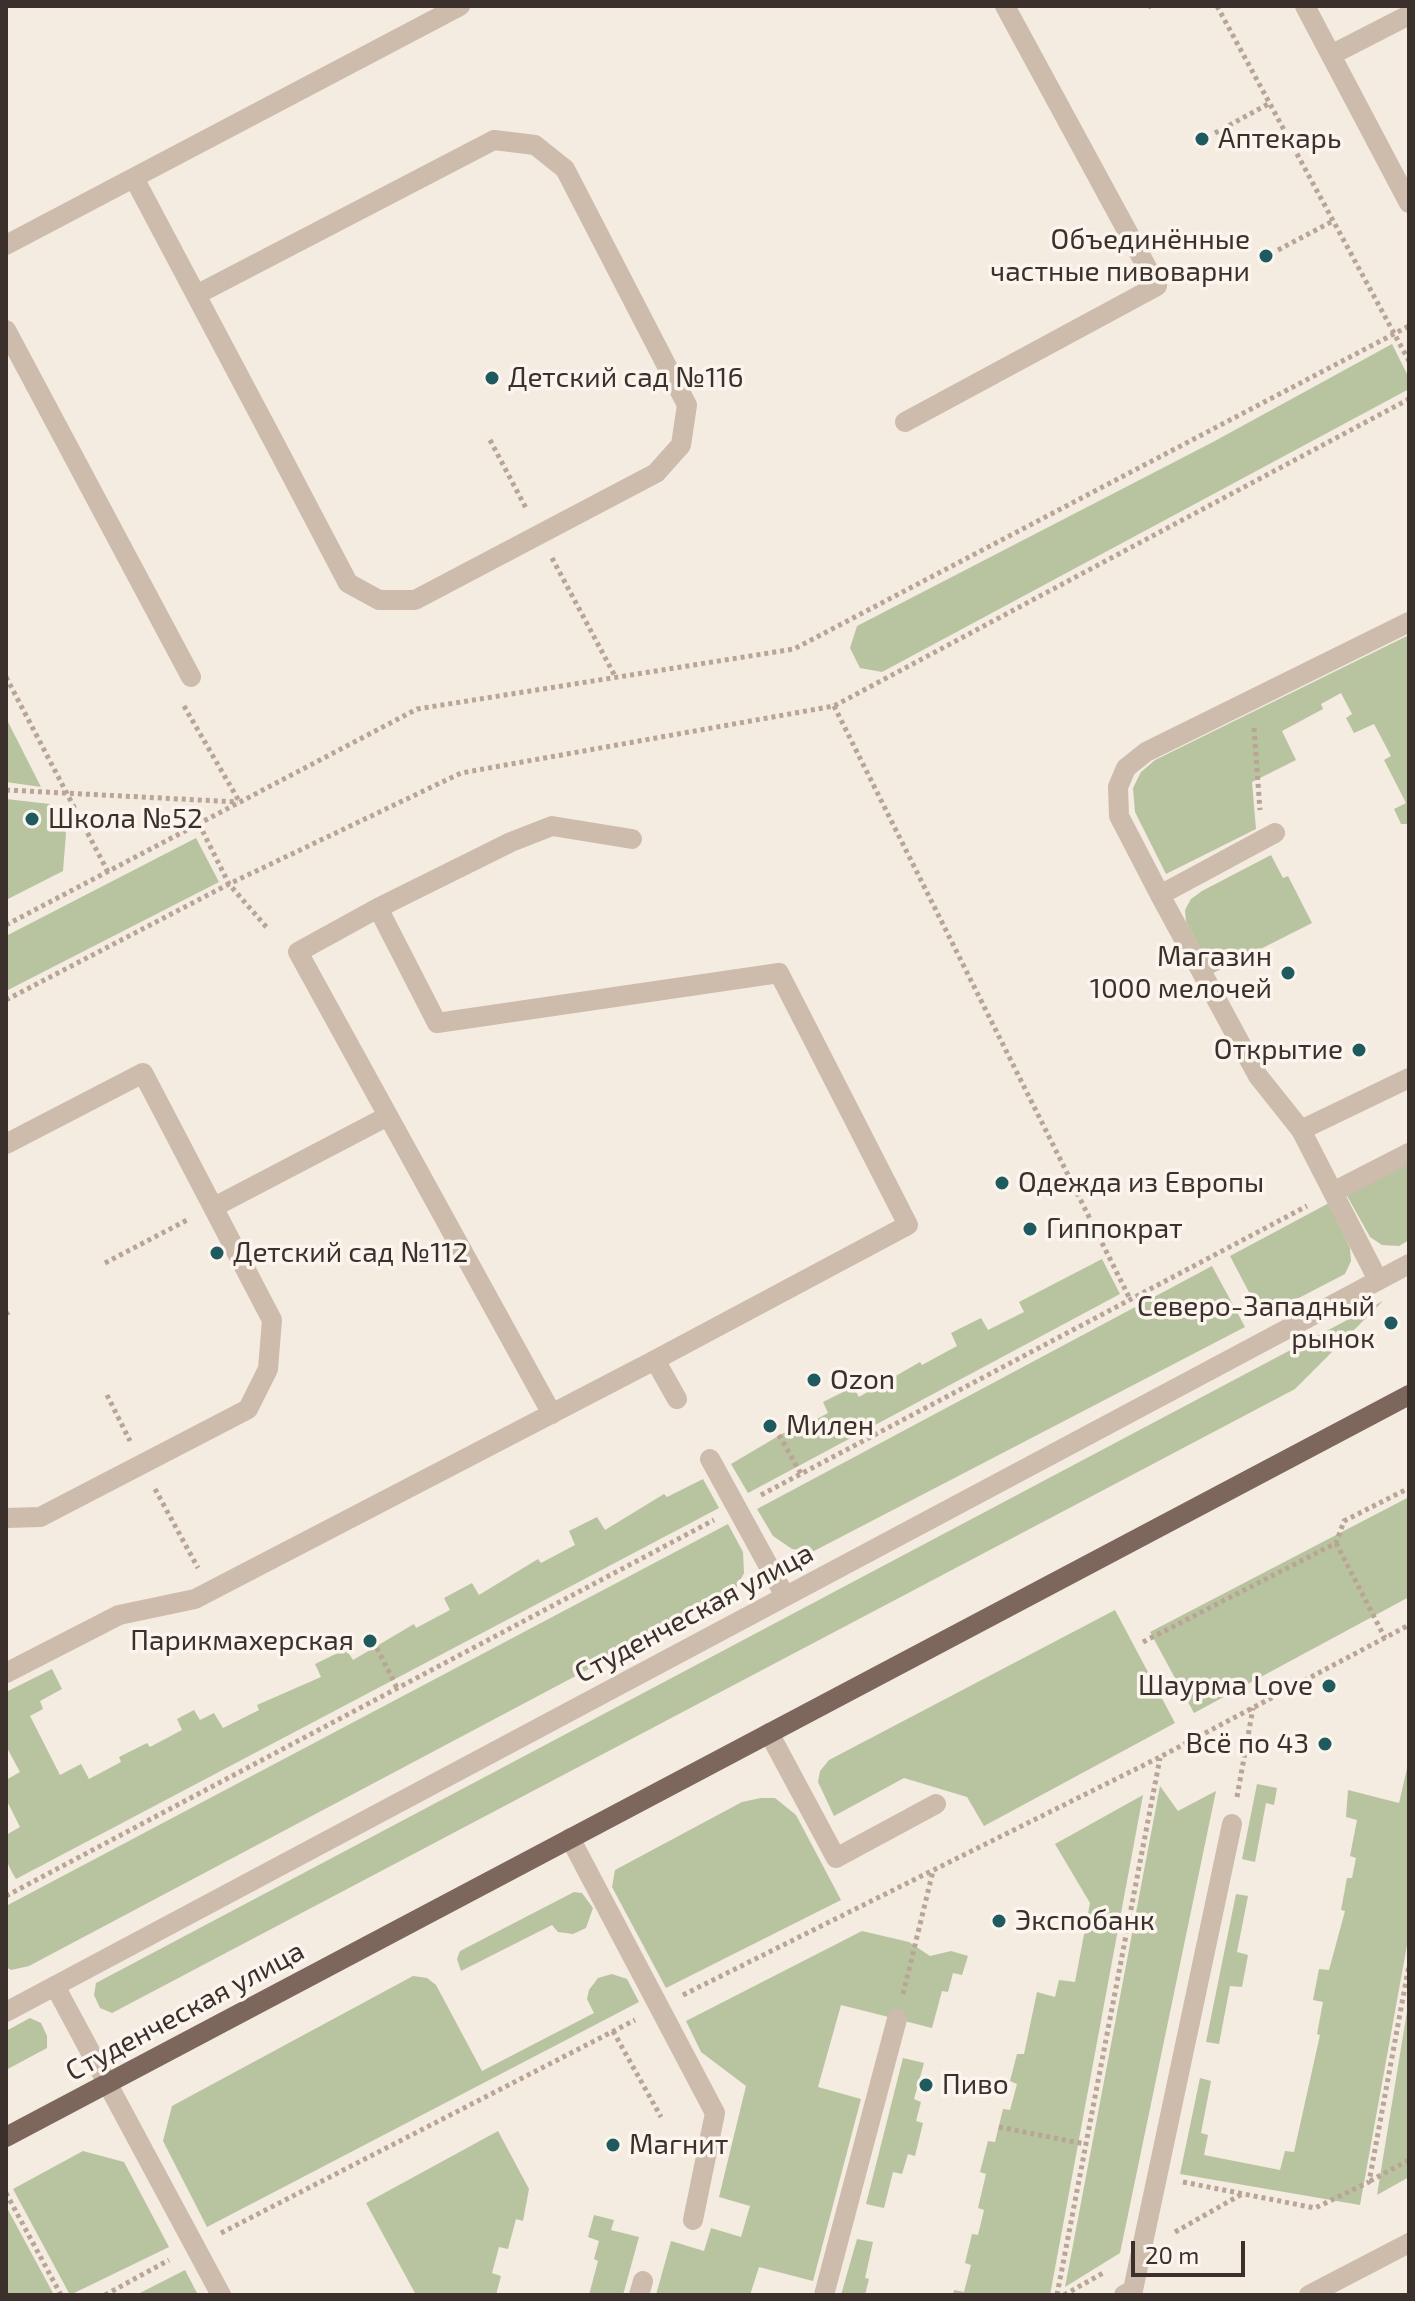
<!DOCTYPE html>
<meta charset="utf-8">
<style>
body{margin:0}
#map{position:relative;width:1415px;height:2301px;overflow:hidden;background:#f4ebe1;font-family:"Exo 2",sans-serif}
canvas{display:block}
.frame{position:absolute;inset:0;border:8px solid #3b302b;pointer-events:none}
.scale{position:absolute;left:1131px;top:2241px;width:114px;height:36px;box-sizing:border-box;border:4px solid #3b302b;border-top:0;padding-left:10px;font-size:24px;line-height:28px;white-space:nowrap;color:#3b302b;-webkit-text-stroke:6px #fbf5ee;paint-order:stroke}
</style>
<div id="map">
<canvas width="1415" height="2301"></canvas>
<div class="frame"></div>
<div class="scale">20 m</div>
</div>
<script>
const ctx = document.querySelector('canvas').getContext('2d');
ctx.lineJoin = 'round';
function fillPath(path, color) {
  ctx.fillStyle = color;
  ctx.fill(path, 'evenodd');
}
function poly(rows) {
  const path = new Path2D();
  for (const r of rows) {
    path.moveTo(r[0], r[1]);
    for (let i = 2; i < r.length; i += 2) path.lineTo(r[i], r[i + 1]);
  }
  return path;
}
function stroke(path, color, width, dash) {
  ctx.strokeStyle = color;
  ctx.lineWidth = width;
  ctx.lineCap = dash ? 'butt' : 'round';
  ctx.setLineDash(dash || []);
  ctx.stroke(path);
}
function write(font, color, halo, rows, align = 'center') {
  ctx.font = font + ' "Exo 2",sans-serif';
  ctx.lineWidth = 7;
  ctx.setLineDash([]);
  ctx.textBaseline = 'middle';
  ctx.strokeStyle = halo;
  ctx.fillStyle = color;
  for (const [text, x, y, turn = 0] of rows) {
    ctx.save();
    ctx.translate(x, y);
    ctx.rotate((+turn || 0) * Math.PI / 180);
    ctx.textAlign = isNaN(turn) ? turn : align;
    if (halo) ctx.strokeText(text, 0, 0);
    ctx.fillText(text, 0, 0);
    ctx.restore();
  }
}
const green = poly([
 [1392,344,1409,378,1409,389,882,672,860,668,850,648,857,626,1213,442],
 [1409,635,1409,824,1401,824,1394,809,1406,803,1384,760,1391,756,1374,724,1354,733,1346,718,1352,714,1341,693,1321,704,1323,709,1282,731,1296,760,1252,782,1256,829,1166,874,1135,812,1133,788,1141,772,1155,760],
 [6,718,41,787,6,782],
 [6,799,50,804,66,833,63,871,6,900],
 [196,838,219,882,6,991,6,936],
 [1271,855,1283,878,1288,876,1312,923,1213,973,1186,922,1185,910,1191,899,1202,891],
 [1409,1161,1409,1240,1399,1246,1382,1245,1370,1237,1346,1194],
 [1329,1203,1350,1248,1351,1261,1345,1274,1262,1317,1230,1256],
 [1102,1259,1120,1294,748,1493,731,1464,792,1428,794,1431,828,1413,823,1402,853,1387,859,1397,920,1362,922,1365,957,1346,951,1333,981,1318,988,1330,1024,1312,1019,1302],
 [1212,1266,1245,1327,814,1551,792,1549,773,1536,757,1509],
 [1383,1301,1295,1389,112,2013,100,2008,94,1995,96,1983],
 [703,1479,719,1508,16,1879,13,1874,6,1860,6,1835,20,1827,6,1799,6,1780,20,1772,6,1746,6,1692,52,1669,62,1689,40,1701,43,1709,30,1716,60,1775,81,1764,89,1779,121,1762,119,1757,147,1743,150,1747,182,1730,177,1719,194,1710,200,1720,214,1713,223,1728,259,1710,257,1705,321,1677,315,1664,346,1649,353,1660,414,1624,416,1628,450,1610,444,1598,472,1583,479,1595,538,1559,541,1563,575,1545,569,1531,597,1517,605,1530,664,1494,667,1497],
 [1409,1497,1409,1597,1194,1713,1150,1632],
 [728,1524,743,1552,744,1573,734,1592,29,1966,11,1970,6,1967,6,1906],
 [1115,1610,1175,1723,984,1826,967,1797,904,1778,834,1816,818,1782,820,1771,829,1760],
 [1408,1764,1409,1934,1360,2205,1180,2174,1200,2078,1211,2081,1201,2133,1208,2135,1204,2155,1280,2170,1285,2151,1294,2152,1320,2035,1317,2034,1323,2002,1313,2000,1319,1969,1329,1970,1345,1911,1341,1910,1347,1878,1352,1878,1356,1858,1350,1856,1357,1820,1346,1817,1348,1790,1399,1803],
 [1257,1784,1277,1788,1274,1805,1266,1803,1255,1862,1242,1859],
 [1160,1786,1178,1811,1216,1791,1120,2253,1065,2287],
 [1143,1795,1050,2295,953,2295,954,2290,964,2292,971,2265,965,2263,972,2234,978,2235,984,2210,978,2208,986,2174,980,2172,988,2141,995,2142,1003,2109,1010,2110,1017,2084,1010,2081,1017,2054,1024,2054,1037,1992,1055,1997,1059,1980,1075,1982,1090,1903,1055,1844],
 [761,1798,775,1798,796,1815,841,1900,666,1988,612,1887,615,1870,742,1802],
 [574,1892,582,1893,593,1908,586,1928,573,1934,558,1932,552,1925,461,1971,457,1959,460,1951],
 [1236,1894,1248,1896,1237,1952,1248,1955,1242,1987,1230,1986,1219,2044,1206,2042],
 [862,1931,909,1942,930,1956,951,1951,968,1956,962,1975,953,1973,948,1992,942,1991,932,2028,841,2005,818,2087,861,2099,813,2281,759,2267,750,2295,656,2295,671,2241,704,2251,711,2228,741,2237,750,2206,719,2197,746,2086,701,2052,686,2021],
 [612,1974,627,1979,639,2002,207,2227,163,2141,172,2106,413,1976,427,1978,436,1985,482,2071,594,2013,587,1999,589,1990,598,1978],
 [1409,1999,1409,2177,1377,2195],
 [30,2018,41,2023,47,2036,47,2048,6,2070,6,2031],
 [903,2058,924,2063,914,2099,921,2102,916,2121,923,2123,915,2156,908,2154,902,2174,893,2172,884,2208,866,2204],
 [498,2131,529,2189,523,2221,516,2219,508,2249,499,2247,492,2273,501,2276,496,2295,416,2295,366,2203],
 [83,2151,124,2162,169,2247,70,2295,13,2189],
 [6,2206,54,2295,6,2295],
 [594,2215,614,2220,611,2230,639,2237,623,2295,589,2295,598,2261,594,2259,599,2241,588,2237],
 [857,2239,873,2242,865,2278,869,2279,865,2295,841,2295],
 [185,2270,198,2295,136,2295]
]);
const path = poly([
 [1217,6,1409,361],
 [1148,7,1150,6],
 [1215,133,1270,103],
 [1278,250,1333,221],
 [490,440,527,510],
 [552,558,616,678],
 [6,677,108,872],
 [184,706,239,801],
 [834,706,1130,1299],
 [1254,728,1260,810],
 [6,790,238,802],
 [199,824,229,884,268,929],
 [6,925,417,709,794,649,1409,326],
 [6,1000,229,884,461,773,834,706,1409,399],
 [105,1263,189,1219],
 [6,1314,9,1312],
 [107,1395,130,1441],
 [779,1435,801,1474],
 [155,1489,198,1568],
 [761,1495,1307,1206],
 [1336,1543,1385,1638],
 [1143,1642,1336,1543,1344,1521,1409,1488],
 [377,1648,397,1688],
 [1237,1797,1253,1708],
 [6,1896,714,1520],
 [903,1994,933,1871],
 [683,1995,1160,1757,1409,1625],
 [613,2031,661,2117],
 [999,2127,1085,2144],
 [1370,2181,1409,2160],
 [1183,2182,1315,2208,1369,2182,1409,1965],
 [6,2193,61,2295],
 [1175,2232,1242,2194],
 [221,2233,635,2020],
 [105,2295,169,2260],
 [1057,2295,1160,1758],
 [1064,2295,1103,2273]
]);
const lane = poly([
 [1331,55,1409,15],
 [134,178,275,444,348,583,379,600,415,600,656,473,681,445,687,405,565,169,535,145,494,140,196,295],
 [6,245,460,6],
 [6,330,191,677],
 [905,422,1157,286,1005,6],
 [632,839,552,826,511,842,378,908,437,1023,779,973,908,1225,655,1360,677,1399],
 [1160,895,1275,833],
 [378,908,298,952,552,1414],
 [1301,1130,1258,1076,1160,895,1119,816,1118,787,1126,768,1146,752,1409,622],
 [6,1144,143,1073,272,1320,268,1369,248,1409,40,1517,6,1518],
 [1333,1192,1409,1153],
 [214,1207,388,1116],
 [1378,1280,1301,1130,1409,1078],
 [710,1459,785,1596],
 [6,1673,119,1615,195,1599,655,1360],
 [769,1733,836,1858,936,1804],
 [570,1838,715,2113,693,2220],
 [55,1986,221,2295],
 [639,2295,643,2281],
 [824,2295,897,2019],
 [1124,2295,1133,2290,1232,1824],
 [1309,2295,1409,2243]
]);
const street = poly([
 [1305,6,1409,203],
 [6,2012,1409,1264]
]);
const primary = poly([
 [6,2137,1409,1395]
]);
const markers = [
 [1202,139,8,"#1f5a5e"],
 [1266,256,8,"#1f5a5e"],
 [492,378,8,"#1f5a5e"],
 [32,819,8,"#1f5a5e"],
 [1288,973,8,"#1f5a5e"],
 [1359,1050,8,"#1f5a5e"],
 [1002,1183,8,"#1f5a5e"],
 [1030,1229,8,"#1f5a5e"],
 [217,1253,8,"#1f5a5e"],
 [1391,1323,8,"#1f5a5e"],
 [814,1380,8,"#1f5a5e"],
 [770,1426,8,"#1f5a5e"],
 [370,1641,8,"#1f5a5e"],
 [1329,1686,8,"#1f5a5e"],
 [1325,1744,8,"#1f5a5e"],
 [999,1921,8,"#1f5a5e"],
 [926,2085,8,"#1f5a5e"],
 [613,2145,8,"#1f5a5e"]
];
const poiNames = [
 ["Аптекарь",1218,139],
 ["Объединённые",1250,240,"right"],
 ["частные пивоварни",1250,272,"right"],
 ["Детский сад №116",508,378],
 ["Школа №52",48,819],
 ["Магазин",1272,957,"right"],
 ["1000 мелочей",1272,989,"right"],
 ["Открытие",1343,1050,"right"],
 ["Одежда из Европы",1018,1183],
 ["Гиппократ",1046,1229],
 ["Детский сад №112",233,1253],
 ["Северо-Западный",1375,1307,"right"],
 ["рынок",1375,1339,"right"],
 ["Ozon",830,1380],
 ["Милен",786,1426],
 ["Парикмахерская",354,1641,"right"],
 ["Шаурма Love",1313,1686,"right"],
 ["Всё по 43",1309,1744,"right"],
 ["Экспобанк",1015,1921],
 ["Пиво",942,2085],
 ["Магнит",629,2145]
];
const streetNames = [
 ["Студенческая улица",694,1613,-28],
 ["Студенческая улица",185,2011,-28]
];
fillPath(green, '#b8c4a0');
stroke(path, '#b9a596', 5, [4, 4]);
stroke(lane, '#cdbbac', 20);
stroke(street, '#cdbbac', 20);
stroke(primary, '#7d675c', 20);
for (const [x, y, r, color] of markers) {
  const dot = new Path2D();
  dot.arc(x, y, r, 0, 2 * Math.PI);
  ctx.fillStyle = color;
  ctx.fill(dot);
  stroke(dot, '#fbf5ee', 3);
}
write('28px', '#3b302b', '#fbf5ee', poiNames, 'left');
write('28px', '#3b302b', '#fbf5ee', streetNames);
</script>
